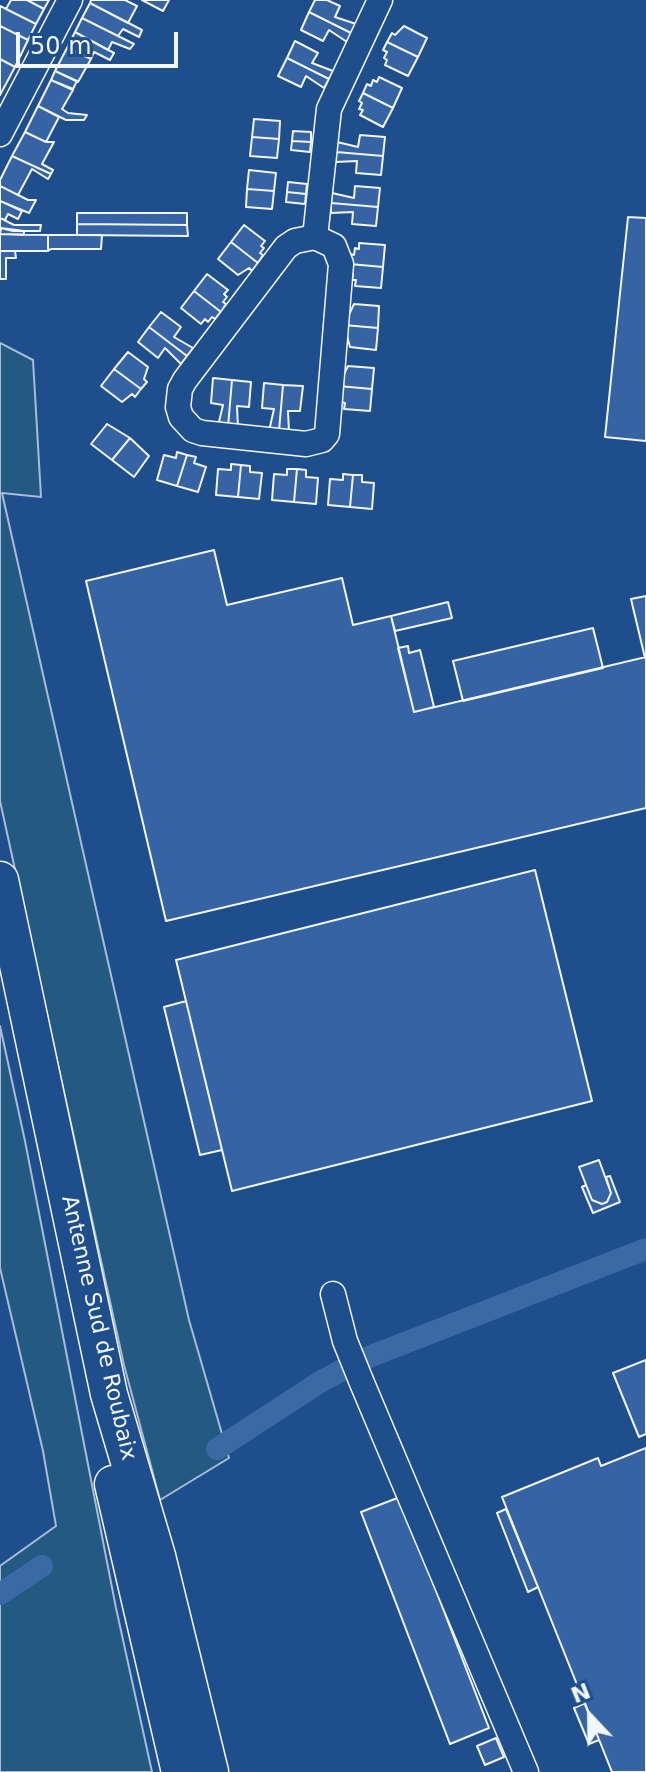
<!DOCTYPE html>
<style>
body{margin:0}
#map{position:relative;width:646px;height:1772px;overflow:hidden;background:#1f4e8c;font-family:"DejaVu Sans",sans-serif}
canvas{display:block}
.north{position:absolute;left:550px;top:1676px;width:80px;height:80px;-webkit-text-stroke:6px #1f4e8c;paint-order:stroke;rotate:338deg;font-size:22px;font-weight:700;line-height:32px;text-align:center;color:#f2f6ff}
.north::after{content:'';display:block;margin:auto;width:28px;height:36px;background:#f2f6ff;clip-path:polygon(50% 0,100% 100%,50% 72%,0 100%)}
.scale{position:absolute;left:16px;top:32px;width:162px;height:36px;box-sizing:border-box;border:4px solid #f2f6ff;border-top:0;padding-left:10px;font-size:24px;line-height:28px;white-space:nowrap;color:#f2f6ff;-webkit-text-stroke:6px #1f4e8c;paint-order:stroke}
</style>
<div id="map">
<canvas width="646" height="1772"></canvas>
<div class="north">N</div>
<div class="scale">50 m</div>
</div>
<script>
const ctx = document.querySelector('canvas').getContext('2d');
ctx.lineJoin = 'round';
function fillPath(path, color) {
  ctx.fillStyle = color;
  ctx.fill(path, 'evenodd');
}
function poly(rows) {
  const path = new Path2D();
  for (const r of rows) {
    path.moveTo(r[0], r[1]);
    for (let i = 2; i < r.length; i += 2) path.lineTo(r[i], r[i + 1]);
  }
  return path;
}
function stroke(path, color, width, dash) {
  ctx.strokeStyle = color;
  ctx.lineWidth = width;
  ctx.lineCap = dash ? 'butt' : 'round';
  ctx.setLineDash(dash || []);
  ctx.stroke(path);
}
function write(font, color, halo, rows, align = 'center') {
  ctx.font = font + ' "DejaVu Sans",sans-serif';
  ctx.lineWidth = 6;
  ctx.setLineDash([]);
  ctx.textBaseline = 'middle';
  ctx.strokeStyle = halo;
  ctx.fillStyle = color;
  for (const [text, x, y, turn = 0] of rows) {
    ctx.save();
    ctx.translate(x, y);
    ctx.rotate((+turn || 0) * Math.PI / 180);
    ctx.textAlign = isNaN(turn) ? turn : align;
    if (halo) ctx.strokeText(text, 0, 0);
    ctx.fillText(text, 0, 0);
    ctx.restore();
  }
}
const green = poly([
 [0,343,33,360,41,497,2,493,189,1320,229,1458,160,1500,124,1365,0,801,0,343],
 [0,1026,25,1141,116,1608,152,1772,0,1772,0,1566,56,1526,43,1451,0,1268,0,1026]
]);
const canal = poly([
 [217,1449,320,1382,361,1360,646,1249],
 [0,1594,42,1566]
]);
const building = poly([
 [11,0,27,0,44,9,36,24,6,9,11,0],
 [27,0,49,0,44,9,27,0],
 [91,0,125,0,137,6,128,23,90,3,91,0],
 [142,0,169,0,163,11,142,0],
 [315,0,327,0,340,6,335,17,356,24,351,33,309,12,315,0],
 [90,3,142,30,139,37,123,29,118,36,82,18,90,3],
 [0,6,36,24,28,40,0,26,0,6],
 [309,12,351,33,347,42,329,30,323,41,301,30,309,12],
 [82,18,134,44,130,49,112,42,108,50,75,32,82,18],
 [0,26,28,40,15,67,0,59,0,26],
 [404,26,427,38,418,57,387,42,392,33,395,35,404,26],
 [75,32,114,53,110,60,94,52,91,59,67,48,75,32],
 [295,41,318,53,312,63,333,71,329,79,287,58,295,41],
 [387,42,418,57,408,76,385,65,387,60,384,58,387,52,383,50,387,42],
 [67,48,91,59,78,82,55,71,67,48],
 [287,58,329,79,324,88,306,76,301,87,278,76,287,58],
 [0,59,15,67,0,95,0,59],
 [55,71,77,81,73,89,51,80,55,71],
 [379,77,402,88,393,108,363,93,367,84,371,86,373,80,377,82,379,77],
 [51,80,73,90,62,109,68,113,87,115,84,120,66,120,38,106,51,80],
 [363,93,393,108,383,127,360,115,363,110,359,109,362,103,359,101,363,93],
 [38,106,59,117,46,142,25,132,38,106],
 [254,119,280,121,279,139,252,137,254,119],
 [293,131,311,132,311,142,292,141,293,131],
 [25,132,46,142,54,142,42,164,53,170,51,174,12,156,25,132],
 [360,135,385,137,383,156,336,152,337,142,358,147,360,135],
 [252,137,279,139,277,158,250,156,252,137],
 [292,141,311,142,310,152,291,150,292,141],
 [336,152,383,156,381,175,356,173,357,161,335,162,336,152],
 [12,156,51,174,48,179,32,169,18,195,0,186,0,180,12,156],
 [249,170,276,173,274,191,247,189,249,170],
 [288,182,307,184,306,194,287,192,288,182],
 [0,186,28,200,36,200,29,213,0,201,0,186],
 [355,186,380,188,378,207,331,203,332,193,354,198,355,186],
 [247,189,274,191,272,209,246,207,247,189],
 [287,192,306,194,305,204,286,202,287,192],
 [0,201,22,211,18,219,8,214,5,220,0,218,0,201],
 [331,203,378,207,376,226,352,224,353,212,331,213,331,203],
 [77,213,187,213,187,225,77,224,77,213],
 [628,217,646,218,646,441,605,437,628,217],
 [0,218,14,225,41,225,40,231,13,231,1,228,0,230,0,218],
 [77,224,187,225,188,236,77,235,77,224],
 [244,225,265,241,261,246,264,248,260,253,263,255,258,263,231,242,244,225],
 [1,228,24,231,24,235,0,234,1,228],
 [0,234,48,235,48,251,0,251,0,234],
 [48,235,102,235,101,249,51,249,48,251,48,235],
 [231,242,258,263,252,271,249,268,238,275,218,259,231,242],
 [359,243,385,245,383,267,350,264,350,254,354,255,355,248,359,249,359,243],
 [0,251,15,251,16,258,6,258,6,279,0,279,0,251],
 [350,264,383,267,381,288,355,286,356,280,352,280,353,274,349,273,350,264],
 [207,274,228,290,224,294,227,297,223,302,226,304,221,312,194,291,207,274],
 [194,291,221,312,215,319,212,317,208,322,205,319,201,324,181,308,194,291],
 [354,304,379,306,378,328,344,325,354,304],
 [161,312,181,327,174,337,193,348,187,356,149,327,161,312],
 [344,325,378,328,376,350,350,347,344,325],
 [149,327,187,356,181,364,165,348,158,358,138,342,149,327],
 [128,352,148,367,144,379,147,382,141,389,114,369,128,352],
 [348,366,374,368,372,389,338,386,348,366],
 [114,369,141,389,135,397,132,394,122,402,101,386,114,369],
 [213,378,232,380,228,427,218,426,223,405,211,403,213,378],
 [232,380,251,382,249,407,237,406,238,428,228,427,232,380],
 [264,383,283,385,279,431,269,431,274,409,262,408,264,383],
 [283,385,303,386,300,411,288,411,289,432,279,431,283,385],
 [338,386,372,389,370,411,344,409,345,403,341,402,338,386],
 [107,424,130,438,112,460,91,444,107,424],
 [130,438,149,456,134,477,112,460,130,438],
 [177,452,187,455,177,486,157,480,164,455,176,458,177,452],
 [187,455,196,457,194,463,206,467,198,492,177,486,187,455],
 [231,464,241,465,238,497,216,495,218,469,231,470,231,464],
 [241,465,250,466,250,472,262,473,259,499,238,497,241,465],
 [287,469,297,469,294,502,272,500,274,474,287,475,287,469],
 [297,469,306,470,306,477,318,478,316,504,294,502,297,469],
 [343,474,353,475,350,507,328,505,330,479,343,480,343,474],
 [353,475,362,475,362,482,374,483,372,509,350,507,353,475],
 [214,550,227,605,342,578,353,625,391,616,414,712,646,657,646,808,166,921,86,581,214,550],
 [646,596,646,657,645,658,631,599,646,596],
 [448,602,452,618,395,631,391,616,448,602],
 [593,628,603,668,463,701,453,661,593,628],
 [408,646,409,653,420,650,434,707,414,712,398,648,408,646],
 [535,870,592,1101,232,1191,176,960,535,870],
 [186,1001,222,1150,200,1155,164,1007,186,1001],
 [599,1160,611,1193,607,1202,602,1204,592,1200,579,1167,599,1160],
 [610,1176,620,1202,593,1213,582,1187,586,1185,592,1200,602,1204,607,1202,611,1193,606,1177,610,1176],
 [646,1360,646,1434,639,1437,613,1373,646,1360],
 [646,1448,646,1772,612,1772,502,1497,598,1458,601,1466,646,1448],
 [400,1497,489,1728,450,1744,361,1512,400,1497],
 [506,1509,538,1587,528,1592,497,1513,506,1509],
 [585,1703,599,1740,589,1744,574,1708,585,1703],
 [496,1738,504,1757,485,1765,477,1746,496,1738]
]);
const minor = poly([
 [0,134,70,0],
 [315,237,334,246,341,264,327,434,322,440,306,444,202,433,193,430,181,417,178,407,180,389,185,380,286,247,295,241,315,237],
 [315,237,329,109,380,0],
 [333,1294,345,1341,362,1383,526,1772]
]);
const highway = poly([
 [0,880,109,1394,157,1556,210,1772],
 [113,1484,180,1772]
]);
const streetNames = [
 ["Antenne Sud de Roubaix",98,1328,77]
];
fillPath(green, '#245a82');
stroke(green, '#a8bbd7', 2);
stroke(canal, '#3b69a3', 22);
fillPath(building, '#3563a3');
stroke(building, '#f2f6ff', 2);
stroke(minor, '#f2f6ff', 27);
stroke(highway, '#f2f6ff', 39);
stroke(minor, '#1f4e8c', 24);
stroke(highway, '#1f4e8c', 36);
write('22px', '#f2f6ff', '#1f4e8c', streetNames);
</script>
